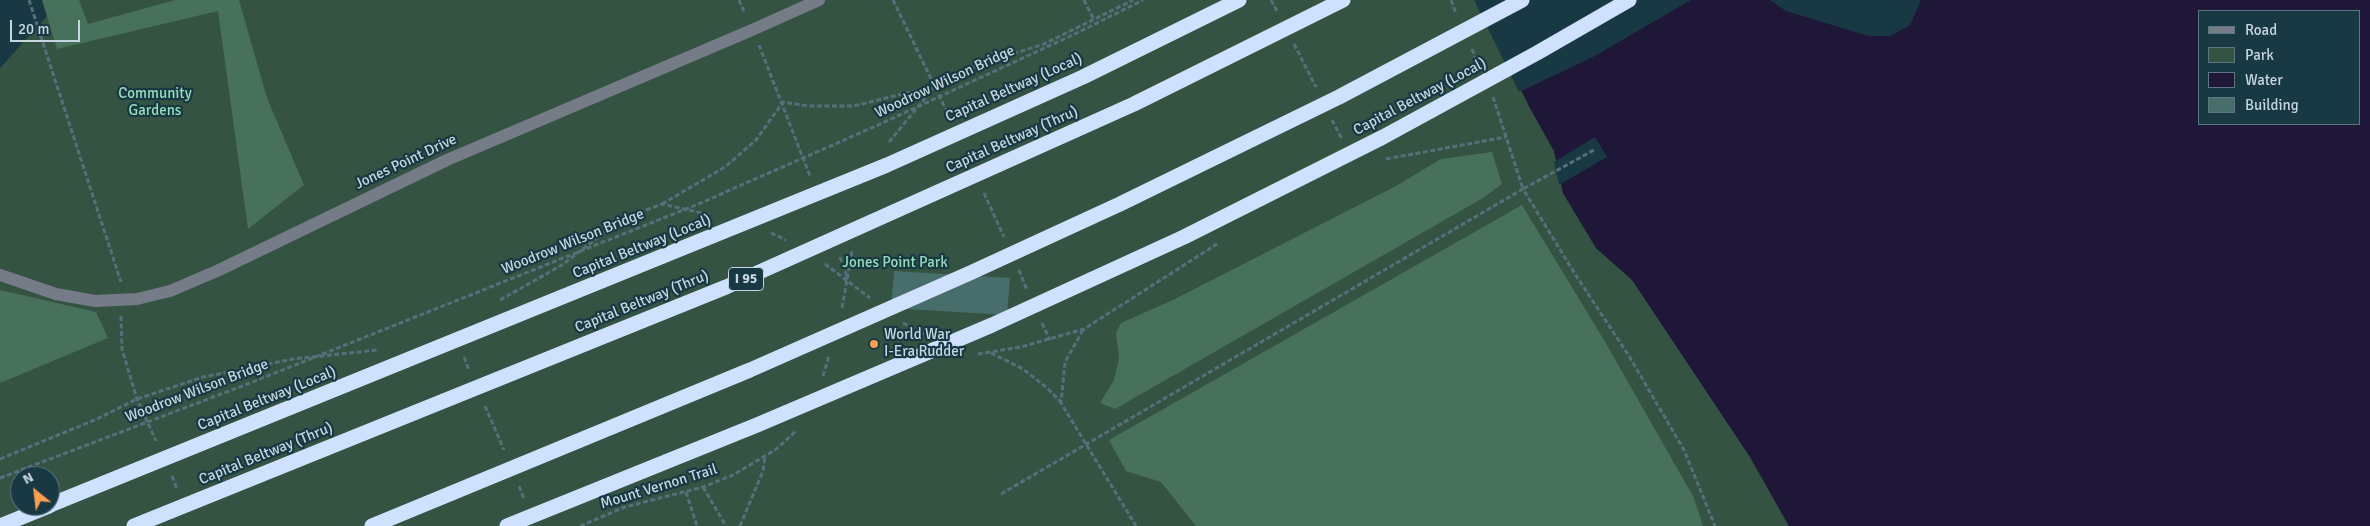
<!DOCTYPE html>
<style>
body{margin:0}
#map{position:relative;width:2370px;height:526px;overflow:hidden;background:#183844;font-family:Signika,sans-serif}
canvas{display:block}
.legend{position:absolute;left:2198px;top:10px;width:162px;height:115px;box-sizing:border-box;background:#183844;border:1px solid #5d7782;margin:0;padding:6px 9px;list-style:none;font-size:15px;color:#c5d6de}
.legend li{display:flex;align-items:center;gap:10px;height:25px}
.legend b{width:25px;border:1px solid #5d7782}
.north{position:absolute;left:10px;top:466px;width:50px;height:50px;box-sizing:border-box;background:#183844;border:1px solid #5d7782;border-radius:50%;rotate:331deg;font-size:14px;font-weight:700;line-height:20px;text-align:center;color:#c5d6de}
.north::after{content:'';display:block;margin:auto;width:18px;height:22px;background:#f99f4d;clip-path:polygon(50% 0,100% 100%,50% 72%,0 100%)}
.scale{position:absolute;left:10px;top:20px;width:70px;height:22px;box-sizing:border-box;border:2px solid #c5d6de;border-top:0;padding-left:6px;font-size:15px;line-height:18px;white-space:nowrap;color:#c5d6de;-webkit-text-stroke:4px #183844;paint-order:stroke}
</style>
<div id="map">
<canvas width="2370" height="526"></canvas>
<ul class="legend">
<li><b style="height:6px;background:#757c87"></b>Road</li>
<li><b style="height:14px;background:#345342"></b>Park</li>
<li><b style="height:14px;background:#1f1737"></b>Water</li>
<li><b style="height:14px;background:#486e6c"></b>Building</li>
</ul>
<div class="north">N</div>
<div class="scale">20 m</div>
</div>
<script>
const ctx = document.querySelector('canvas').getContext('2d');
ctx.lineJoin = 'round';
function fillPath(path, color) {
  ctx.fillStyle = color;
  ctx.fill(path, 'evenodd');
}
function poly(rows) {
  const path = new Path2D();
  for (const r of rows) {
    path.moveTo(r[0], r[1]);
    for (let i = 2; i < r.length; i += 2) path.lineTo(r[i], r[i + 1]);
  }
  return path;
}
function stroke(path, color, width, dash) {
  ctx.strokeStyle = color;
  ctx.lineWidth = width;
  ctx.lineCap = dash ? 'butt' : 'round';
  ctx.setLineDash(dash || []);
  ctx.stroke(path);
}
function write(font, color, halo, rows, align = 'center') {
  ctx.font = font + ' Signika,sans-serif';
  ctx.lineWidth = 4.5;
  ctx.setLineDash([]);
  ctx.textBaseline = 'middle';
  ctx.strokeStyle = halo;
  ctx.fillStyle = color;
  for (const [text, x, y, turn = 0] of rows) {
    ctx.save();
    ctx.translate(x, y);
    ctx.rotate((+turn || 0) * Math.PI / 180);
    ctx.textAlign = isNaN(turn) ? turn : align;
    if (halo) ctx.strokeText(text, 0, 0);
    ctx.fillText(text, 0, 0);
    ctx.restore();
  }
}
const green = poly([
 [52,0,1476,0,1530,108,1554,151,1563,193,1596,248,1632,279,1750,457,1789,526,0,526,0,68,55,7],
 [20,476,50,476,50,506,20,506]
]);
const forest = poly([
 [42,0,79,0,88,24,175,0,239,0,267,98,304,185,248,229,218,11,57,49],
 [1492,152,1502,184,1483,198,1115,409,1100,403,1114,380,1119,358,1116,333,1121,323,1173,300,1306,232,1396,186,1441,159],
 [1522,205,1604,340,1694,498,1703,526,1196,526,1161,482,1126,471,1109,440],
 [0,290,96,312,108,338,0,383]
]);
const water = poly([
 [1476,0,2370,0,2370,526,1789,526,1750,457,1632,280,1596,248,1563,193,1554,151,1530,108],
 [2199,11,2359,11,2359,124,2199,124]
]);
const pier = poly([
 [1474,0,1691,0,1593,57,1519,92],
 [1770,0,1921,0,1910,25,1890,36,1868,36,1786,11],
 [1595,137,1607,157,1559,185,1554,162]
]);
const building = poly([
 [894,271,1010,278,1007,315,891,308]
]);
const path = poly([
 [29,0,121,282],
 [739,0,745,14],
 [893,0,949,116],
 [1084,0,1094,20],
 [1271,0,1277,11],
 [1451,0,1456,13],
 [1294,44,1316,87],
 [759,45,810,176],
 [1472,49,1478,64],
 [1493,97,1523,189,1594,150],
 [1332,120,1342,139],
 [889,142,935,86,983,63,1044,44,1133,0],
 [1386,159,1506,137],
 [984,193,1004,237],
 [662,204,725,167,756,140,783,102,808,106,854,106,935,86],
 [771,233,786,240],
 [840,257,848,279],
 [825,264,870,298],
 [1019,270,1027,290],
 [500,300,562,265,622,219,662,204,710,215],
 [842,308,852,251],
 [121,316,122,349,137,399,156,441],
 [903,323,924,334],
 [1042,323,1050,340],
 [1083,330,1065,362,1061,403,1136,526],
 [991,353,1023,369,1046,387,1061,402],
 [978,354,1021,347,1084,329,1217,244],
 [464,357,469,370],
 [823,376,829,356],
 [485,406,504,450],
 [0,459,97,419,137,399,203,377,293,359,377,350],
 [172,476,177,489],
 [519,486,524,499],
 [703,487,726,526],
 [686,492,697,526],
 [1001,494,1523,189,1575,274,1629,356,1684,450,1715,526],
 [580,526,625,507,703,487,733,475,775,450,796,431],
 [740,526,763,471,765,456]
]);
const minor = poly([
 [0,275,56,294,95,301,137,299,170,291,217,271,447,160,752,30,819,0]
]);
const highway = poly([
 [0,526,49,506]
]);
const pathBridge = poly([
 [0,478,245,385,696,205,876,126,1077,33,1143,0]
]);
const highwayBridge = poly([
 [50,505,887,165,1083,77,1239,0],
 [134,526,726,287,1134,104,1343,0],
 [372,526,750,370,970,273,1120,204,1339,97,1522,0],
 [507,526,757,425,992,325,1184,237,1383,137,1537,53,1629,0]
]);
const markers = [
 [874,344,5,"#f99f4d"]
];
const shields = [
 [746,279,35]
];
const shieldNames = [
 ["I 95",746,279]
];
const streetNames = [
 ["Woodrow Wilson Bridge",945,82,-25],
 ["Capital Beltway (Local)",1014,88,-24],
 ["Capital Beltway (Local)",1420,97,-28],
 ["Capital Beltway (Thru)",1012,140,-24],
 ["Jones Point Drive",406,162,-25],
 ["Woodrow Wilson Bridge",573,242,-22],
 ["Capital Beltway (Local)",642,247,-22],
 ["Capital Beltway (Thru)",642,302,-22],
 ["Woodrow Wilson Bridge",197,391,-21],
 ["Capital Beltway (Local)",267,399,-22],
 ["Capital Beltway (Thru)",266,454,-22],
 ["Mount Vernon Trail",659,487,-17]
];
const parkNames = [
 ["Community",155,94],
 ["Gardens",155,111],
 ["Jones Point Park",895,263]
];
const poiNames = [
 ["World War",884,335],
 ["I-Era Rudder",884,352]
];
fillPath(green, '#345342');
fillPath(forest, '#47715a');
fillPath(water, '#1f1737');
fillPath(pier, '#183844');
fillPath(building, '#486e6c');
stroke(path, '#56707b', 3, [5, 2.5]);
stroke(minor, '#757c87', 12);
stroke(highway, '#cfe1fd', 15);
stroke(pathBridge, '#56707b', 3, [5, 2.5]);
stroke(highwayBridge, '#cfe1fd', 15);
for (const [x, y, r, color] of markers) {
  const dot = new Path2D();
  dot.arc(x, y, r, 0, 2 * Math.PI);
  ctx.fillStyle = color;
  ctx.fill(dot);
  stroke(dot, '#183844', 2);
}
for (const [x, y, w] of shields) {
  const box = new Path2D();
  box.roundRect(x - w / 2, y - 11.5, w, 23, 4);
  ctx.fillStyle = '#183844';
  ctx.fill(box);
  stroke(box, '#c5d6de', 1);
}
write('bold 14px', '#c5d6de', null, shieldNames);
write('15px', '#c5d6de', '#183844', streetNames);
write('15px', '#97ddb7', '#183844', parkNames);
write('15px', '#c5d6de', '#183844', poiNames, 'left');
</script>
